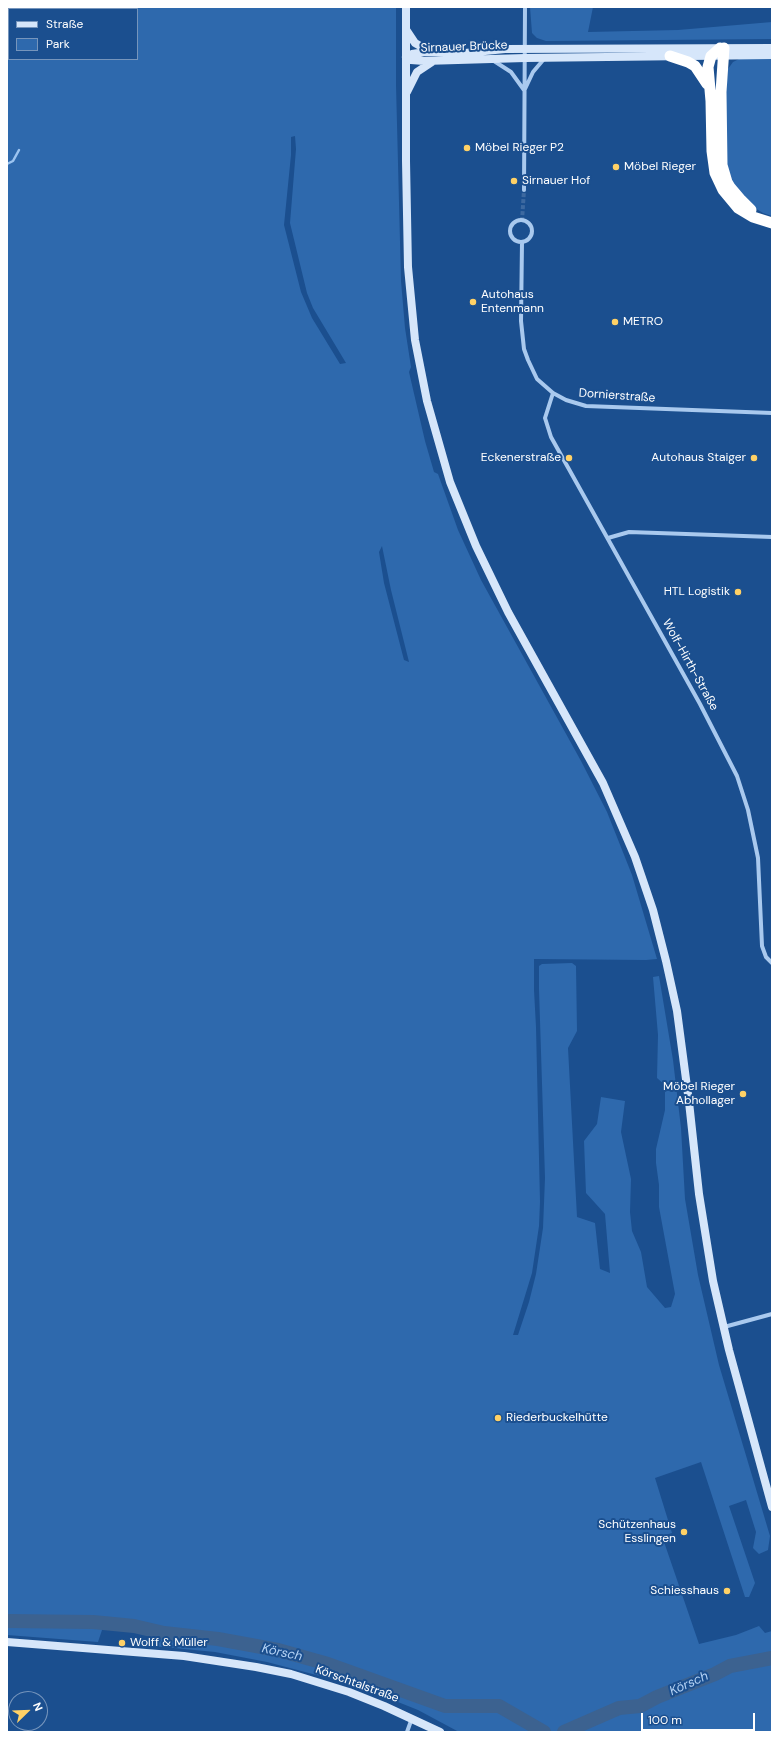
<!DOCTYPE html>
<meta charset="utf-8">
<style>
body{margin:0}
#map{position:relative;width:779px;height:1739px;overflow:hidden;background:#1b4f8f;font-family:"DM Sans",sans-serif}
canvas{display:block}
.frame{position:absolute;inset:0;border:8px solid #fff;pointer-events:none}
.legend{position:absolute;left:8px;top:8px;width:130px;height:52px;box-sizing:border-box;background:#1b4f8f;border:1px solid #7695bc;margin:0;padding:5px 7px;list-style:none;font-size:12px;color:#fff}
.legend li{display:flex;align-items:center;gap:8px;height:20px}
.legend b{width:20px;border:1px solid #7695bc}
.north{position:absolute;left:8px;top:1691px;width:40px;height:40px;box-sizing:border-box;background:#1b4f8f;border:1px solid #7695bc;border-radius:50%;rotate:67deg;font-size:11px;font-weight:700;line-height:16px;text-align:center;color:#fff}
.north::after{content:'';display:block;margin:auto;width:14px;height:18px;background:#ffd166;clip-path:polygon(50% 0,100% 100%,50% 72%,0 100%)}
.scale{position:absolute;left:641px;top:1713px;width:114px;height:18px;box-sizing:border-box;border:2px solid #fff;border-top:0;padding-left:5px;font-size:12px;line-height:14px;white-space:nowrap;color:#fff;-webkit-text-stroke:3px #1b4f8f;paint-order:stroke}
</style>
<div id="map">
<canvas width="779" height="1739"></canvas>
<div class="frame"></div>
<ul class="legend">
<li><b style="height:5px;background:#d6e6fa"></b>Straße</li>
<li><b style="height:11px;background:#2e69ad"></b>Park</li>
</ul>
<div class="north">N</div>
<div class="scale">100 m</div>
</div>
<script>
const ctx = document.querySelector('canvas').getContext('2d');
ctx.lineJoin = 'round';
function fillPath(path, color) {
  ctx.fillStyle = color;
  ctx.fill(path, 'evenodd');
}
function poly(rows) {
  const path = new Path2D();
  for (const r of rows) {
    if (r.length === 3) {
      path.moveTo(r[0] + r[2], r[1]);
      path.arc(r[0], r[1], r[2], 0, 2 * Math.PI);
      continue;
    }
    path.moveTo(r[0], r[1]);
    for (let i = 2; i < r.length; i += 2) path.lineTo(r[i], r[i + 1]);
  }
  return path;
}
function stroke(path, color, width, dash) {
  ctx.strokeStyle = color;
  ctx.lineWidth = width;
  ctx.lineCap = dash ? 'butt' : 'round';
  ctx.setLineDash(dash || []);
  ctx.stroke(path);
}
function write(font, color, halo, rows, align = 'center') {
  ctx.font = font + ' "DM Sans",sans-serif';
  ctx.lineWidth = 4;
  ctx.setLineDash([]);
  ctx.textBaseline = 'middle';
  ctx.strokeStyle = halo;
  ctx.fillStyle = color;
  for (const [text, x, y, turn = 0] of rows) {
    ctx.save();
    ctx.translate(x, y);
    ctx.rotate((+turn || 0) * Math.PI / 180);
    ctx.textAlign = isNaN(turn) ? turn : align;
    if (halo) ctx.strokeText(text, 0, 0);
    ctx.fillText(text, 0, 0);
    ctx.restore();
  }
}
const green = poly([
 [7,7,396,7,396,85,401,281,405,328,411,367,409,372,425,441,434,472,438,474,458,530,481,580,581,761,607,812,632,875,657,959,646,960,534,959,534,990,536,1027,540,1202,539,1226,532,1273,513,1335,518,1335,529,1302,536,1274,543,1228,545,1178,539,989,539,966,542,964,572,963,576,966,577,1031,568,1048,577,1217,595,1223,600,1269,610,1273,605,1214,586,1193,584,1141,597,1124,601,1097,625,1101,621,1132,631,1179,630,1212,632,1231,641,1252,647,1287,665,1308,671,1307,675,1294,659,1207,659,1185,656,1163,656,1149,665,1110,665,1085,657,1078,658,1035,653,977,659,976,673,1060,681,1128,685,1199,698,1275,719,1365,770,1536,768,1550,759,1554,753,1548,756,1532,746,1500,729,1506,755,1583,749,1597,745,1597,701,1462,655,1478,672,1533,662,1536,699,1644,736,1635,759,1626,765,1633,772,1631,772,1732,459,1732,418,1710,358,1686,267,1662,215,1652,153,1646,154,1633,103,1627,98,1642,7,1635],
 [9,9,137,9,137,59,9,59],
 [295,136,296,149,290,223,307,293,313,308,346,363,340,364,312,318,301,292,284,225,291,155,291,137],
 [382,546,391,590,409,662,404,660,384,583,379,552],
 [530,7,593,7,588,32,678,30,772,22,772,39,546,41,537,38,532,33],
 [739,59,772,59,772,216,763,213,750,205,732,184,726,164,726,91,728,69,733,62]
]);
const stream = poly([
 [7,164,13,161,19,150]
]);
const river = poly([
 [7,1621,93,1622,134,1626,164,1633,218,1639,278,1650,328,1664,445,1706,499,1706,544,1732],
 [564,1732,619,1708,640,1706,657,1697,715,1674,730,1666,772,1658]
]);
const streetTunnel = poly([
 [522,221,524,190]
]);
const street = poly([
 [494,61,511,72,524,90],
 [525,89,533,72,544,59],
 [524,190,525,7],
 [521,231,11],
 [522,242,521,321,524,349,528,360,537,379,553,393,566,400,586,406,772,413],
 [553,393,545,418,551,437,700,704,737,776,748,810,758,858,762,946,766,957,772,963],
 [608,538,629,532,772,537],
 [724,1327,772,1314],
 [407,1732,412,1718]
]);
const secondary = poly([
 [406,7,406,161,408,267,415,340,427,401,450,482,476,546,508,612,603,783,635,857,653,910,666,961,677,1011,689,1102,699,1194,713,1281,729,1350,772,1507],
 [407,31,415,43,429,51],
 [406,57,411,60,424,61,525,58,772,55],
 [406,57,412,54,425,52,465,53,505,49,772,48],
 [407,92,417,72,432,62],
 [7,1642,184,1656,256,1667,291,1674,349,1692,384,1706,440,1732]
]);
const highway = poly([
 [720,48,711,56,708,67,711,101,712,151,715,173,723,190,738,208,753,217,772,223],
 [724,48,721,92,722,165,727,182,730,187,741,200,751,210],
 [670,56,688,62,695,66,707,84]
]);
const markers = [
 [467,148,4,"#ffd166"],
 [616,167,4,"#ffd166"],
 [514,181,4,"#ffd166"],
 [473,302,4,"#ffd166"],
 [615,322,4,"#ffd166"],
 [569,458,4,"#ffd166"],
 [754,458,4,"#ffd166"],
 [738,592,4,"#ffd166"],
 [743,1094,4,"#ffd166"],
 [498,1418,4,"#ffd166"],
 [684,1532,4,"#ffd166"],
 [727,1591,4,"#ffd166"],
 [122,1643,4,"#ffd166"]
];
const streetNames = [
 ["Sirnauer Brücke",464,47,-2],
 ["Dornierstraße",617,396,4],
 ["Wolf-Hirth-Straße",690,665,61],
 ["Körschtalstraße",357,1684,20]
];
const poiNames = [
 ["Möbel Rieger P2",475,148],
 ["Möbel Rieger",624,167],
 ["Sirnauer Hof",522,181],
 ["Autohaus",481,295],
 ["Entenmann",481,309],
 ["METRO",623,322],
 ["Eckenerstraße",561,458,"right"],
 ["Autohaus Staiger",746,458,"right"],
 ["HTL Logistik",730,592,"right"],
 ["Möbel Rieger",735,1087,"right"],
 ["Abhollager",735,1101,"right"],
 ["Riederbuckelhütte",506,1418],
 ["Schützenhaus",676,1525,"right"],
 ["Esslingen",676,1539,"right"],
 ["Schiesshaus",719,1591,"right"],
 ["Wolff & Müller",130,1643]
];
const waterNames = [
 ["Körsch",282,1653,12],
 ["Körsch",689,1684,-24]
];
fillPath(green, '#2e69ad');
stroke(stream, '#9cc4f0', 2.5);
stroke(river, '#3c6290', 14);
stroke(streetTunnel, '#3d69a0', 4, [4, 2]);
stroke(street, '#a9c9ee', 4);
stroke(secondary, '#d6e6fa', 8);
stroke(highway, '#fff', 11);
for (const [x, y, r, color] of markers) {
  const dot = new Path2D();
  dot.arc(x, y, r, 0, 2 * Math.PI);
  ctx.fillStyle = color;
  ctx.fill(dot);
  stroke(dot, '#1b4f8f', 1.5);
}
write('12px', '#fff', '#1b4f8f', streetNames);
write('12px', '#fff', '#1b4f8f', poiNames, 'left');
write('italic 13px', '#b5d3f5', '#1b4f8f', waterNames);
</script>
